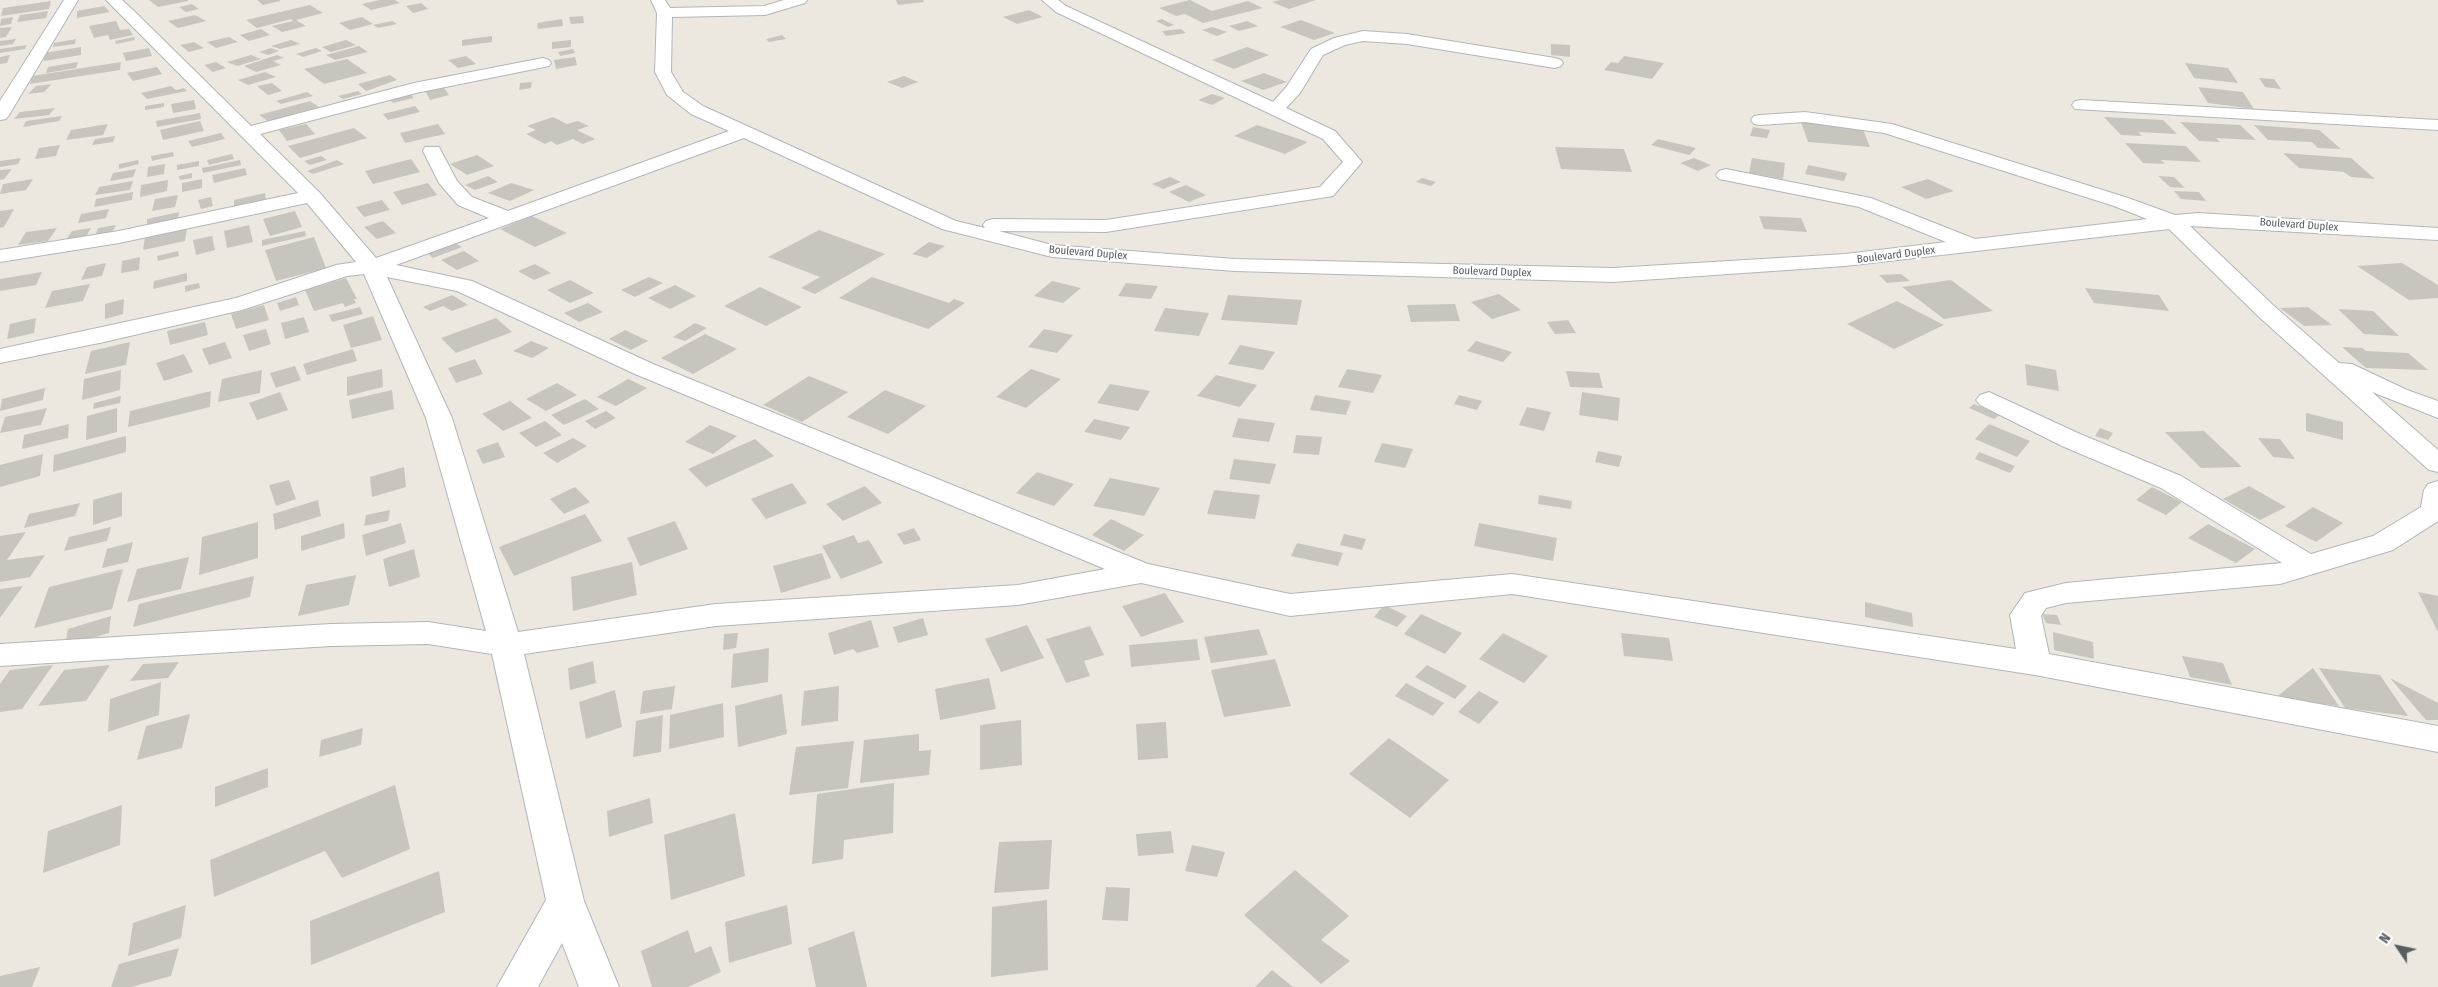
<!DOCTYPE html>
<style>
body{margin:0}
#map{position:relative;width:2438px;height:987px;overflow:hidden;background:#ece8df;font-family:"Fira Sans Condensed",sans-serif}
canvas{display:block}
.north{position:absolute;left:2373px;top:922px;width:50px;height:50px;-webkit-text-stroke:4px #fff;paint-order:stroke;rotate:304deg;font-size:14px;font-weight:700;line-height:20px;text-align:center;color:#585d61}
.north::after{content:'';display:block;margin:auto;width:18px;height:22px;background:#585d61;clip-path:polygon(50% 0,100% 100%,50% 72%,0 100%)}
</style>
<div id="map">
<canvas width="2438" height="987"></canvas>
<div class="north">N</div>
</div>
<script>
const ctx = document.querySelector('canvas').getContext('2d');
ctx.lineJoin = 'round';
function fillPath(path, color) {
  ctx.fillStyle = color;
  ctx.fill(path, 'evenodd');
}
function poly(rows) {
  const path = new Path2D();
  for (const r of rows) {
    path.moveTo(r[0], r[1]);
    for (let i = 2; i < r.length; i += 2) path.lineTo(r[i], r[i + 1]);
  }
  return path;
}
function stroke(path, color, width, dash) {
  ctx.strokeStyle = color;
  ctx.lineWidth = width;
  ctx.lineCap = dash ? 'butt' : 'round';
  ctx.setLineDash(dash || []);
  ctx.stroke(path);
}
function write(font, color, halo, rows, align = 'center') {
  ctx.font = font + ' "Fira Sans Condensed",sans-serif';
  ctx.lineWidth = 4;
  ctx.setLineDash([]);
  ctx.textBaseline = 'middle';
  ctx.strokeStyle = halo;
  ctx.fillStyle = color;
  for (const [text, x, y, turn = 0] of rows) {
    ctx.save();
    ctx.translate(x, y);
    ctx.rotate((+turn || 0) * Math.PI / 180);
    ctx.textAlign = isNaN(turn) ? turn : align;
    if (halo) ctx.strokeText(text, 0, 0);
    ctx.fillText(text, 0, 0);
    ctx.restore();
  }
}
const building = poly([
 [149,0,188,0,188,1,158,7],
 [257,0,280,0,280,1,263,5],
 [380,0,395,0,400,3,371,10,362,4],
 [896,0,923,0,924,2,898,5],
 [1190,0,1212,11,1248,1,1263,8,1203,23,1185,14,1176,16,1159,8],
 [1280,0,1316,0,1289,9,1272,2],
 [51,1,49,9,1,16,3,8],
 [421,3,428,9,413,13,406,6],
 [192,4,199,9,186,12,179,7],
 [310,5,323,13,296,20,306,26,282,32,272,26,293,21,291,19,257,28,246,20],
 [104,6,110,12,77,18,77,11],
 [1029,10,1043,17,1017,24,1003,17],
 [48,11,46,18,17,22,20,15],
 [195,15,206,21,178,28,168,21],
 [583,16,584,23,571,24,569,17],
 [13,17,11,24,0,26,1,19],
 [362,17,373,24,350,30,339,23],
 [562,19,563,26,538,29,537,23],
 [1162,19,1174,25,1168,27,1156,21],
 [1301,20,1335,33,1314,40,1280,27],
 [116,21,120,30,129,29,133,35,110,40,108,35,94,38,89,26],
 [392,21,397,24,378,28,373,25],
 [1247,21,1258,26,1239,31,1229,26],
 [12,27,6,37,0,38,0,28],
 [1212,27,1227,32,1217,36,1202,30],
 [261,29,270,35,249,41,240,35],
 [1181,29,1186,33,1166,36,1162,31],
 [782,35,786,39,769,42,766,39],
 [492,36,492,42,462,46,462,40],
 [134,37,135,40,116,44,115,41],
 [229,37,238,42,216,48,207,42],
 [16,39,13,44,0,46,0,41],
 [76,39,75,44,53,47,54,43],
 [291,40,300,44,280,49,271,46],
 [346,40,356,45,331,52,322,47],
 [571,40,571,47,552,49,552,42],
 [194,42,204,48,189,52,180,45],
 [1551,44,1570,45,1570,57,1551,55],
 [27,45,25,49,0,53,0,49],
 [359,46,368,52,335,60,326,55],
 [81,47,81,55,44,61,44,53],
 [1247,47,1269,55,1234,69,1212,60],
 [149,48,152,56,126,61,123,53],
 [271,48,279,51,268,55,259,52],
 [316,48,322,51,303,57,296,54],
 [573,49,575,53,560,56,558,52],
 [10,55,7,63,0,64,0,57],
 [251,55,261,59,237,66,227,62],
 [277,55,284,58,273,61,281,65,256,72,244,66],
 [466,56,476,64,458,68,448,60],
 [1624,56,1664,63,1652,79,1604,70,1611,62,1618,63],
 [575,57,577,65,556,69,554,60],
 [347,59,367,73,324,84,304,69],
 [78,62,76,68,46,73,48,67],
 [121,62,120,70,30,84,32,76],
 [216,62,226,68,213,72,204,65],
 [2185,63,2228,68,2238,83,2194,78],
 [157,67,162,74,133,81,127,73],
 [265,72,276,77,248,85,238,80],
 [1264,73,1287,82,1263,90,1241,81],
 [390,75,397,80,366,91,358,84],
 [904,76,918,82,902,88,887,82],
 [2259,78,2274,79,2281,89,2265,87],
 [532,82,531,88,519,90,520,83],
 [272,83,282,91,268,95,257,86],
 [52,84,44,92,28,94,36,86],
 [171,86,176,90,184,88,187,91,147,99,141,93],
 [443,86,449,95,430,100,425,90],
 [2198,87,2243,92,2254,109,2208,103],
 [358,91,362,94,343,99,338,96],
 [307,92,313,96,281,104,276,101],
 [408,92,414,98,393,103,388,97],
 [1212,94,1225,98,1212,105,1198,100],
 [194,100,196,109,173,113,171,104],
 [310,101,319,107,268,121,259,115],
 [164,103,164,107,145,110,145,106],
 [415,106,420,112,388,120,383,114],
 [55,108,49,115,14,119,20,112],
 [200,113,201,119,157,127,156,121],
 [62,116,59,121,23,127,26,121],
 [553,117,567,124,578,121,589,126,577,130,595,139,583,144,573,139,557,145,551,141,545,144,526,134,536,130,527,126],
 [2104,117,2163,120,2177,134,2138,132,2142,136,2121,135],
 [200,121,204,131,163,140,160,130],
 [1801,122,1862,127,1870,147,1808,142],
 [2180,122,2240,125,2256,140,2216,138,2220,142,2199,141],
 [108,124,103,135,66,140,71,130],
 [306,124,315,134,287,141,279,130],
 [438,124,445,134,405,143,400,133],
 [1257,125,1308,142,1285,154,1234,136],
 [2254,125,2319,130,2341,149,2318,148,2312,142,2268,140],
 [1753,127,1770,130,1767,138,1750,136],
 [354,128,367,138,300,158,288,146],
 [221,133,225,139,192,147,188,141],
 [115,136,113,142,92,145,95,139],
 [1658,139,1696,148,1689,155,1651,145],
 [2125,143,2186,146,2201,162,2161,160,2165,164,2143,163],
 [60,145,56,156,35,159,39,148],
 [1555,147,1624,149,1632,172,1561,169],
 [173,152,174,156,152,161,151,156],
 [2283,153,2351,158,2375,179,2351,177,2344,172,2299,168],
 [232,154,234,159,209,165,207,160],
 [477,155,494,166,467,175,450,164],
 [321,156,327,160,310,165,304,161],
 [21,158,18,164,0,167,0,161],
 [1694,158,1711,165,1698,171,1680,163],
 [1752,158,1785,163,1783,179,1749,173],
 [411,159,420,172,373,184,365,171],
 [138,160,139,164,119,169,119,164],
 [240,160,241,165,203,173,202,168],
 [337,160,344,164,313,174,307,171],
 [199,161,199,166,177,170,177,165],
 [165,164,164,174,147,177,148,167],
 [1808,165,1847,173,1844,181,1805,174],
 [245,168,247,175,214,183,212,175],
 [12,169,4,179,0,180,0,170],
 [136,169,133,177,110,181,113,173],
 [192,173,192,178,180,180,179,176],
 [488,176,498,182,475,190,465,185],
 [2158,176,2174,177,2185,188,2170,187],
 [1170,177,1181,182,1163,189,1152,184],
 [1422,178,1436,182,1431,186,1416,182],
 [33,179,26,190,0,194,3,184],
 [202,179,202,188,182,192,182,183],
 [1928,179,1954,191,1926,199,1901,187],
 [168,180,167,191,140,197,141,185],
 [133,181,130,190,95,195,99,187],
 [428,183,437,195,402,205,393,192],
 [511,183,534,190,510,201,488,193],
 [1186,185,1206,195,1189,202,1169,192],
 [2174,191,2199,192,2206,201,2181,199],
 [133,192,132,200,94,207,96,199],
 [265,193,266,201,234,208,234,200],
 [178,195,175,207,152,211,155,199],
 [211,197,213,206,201,209,198,200],
 [382,200,390,210,364,217,356,207],
 [14,209,4,227,0,228,0,211],
 [109,209,106,218,78,223,81,214],
 [295,211,302,227,270,236,263,219],
 [179,212,178,220,147,226,147,219],
 [532,216,567,233,535,247,500,229],
 [1759,216,1801,218,1807,232,1764,229],
 [383,221,396,233,377,239,364,227],
 [116,225,112,233,95,236,98,228],
 [249,225,253,242,227,248,224,231],
 [57,228,48,241,18,245,26,232],
 [91,228,85,238,66,240,72,231],
 [187,229,185,241,143,250,145,237],
 [819,230,885,254,815,294,801,288,820,277,768,257],
 [305,231,306,236,262,246,262,240],
 [212,236,215,250,196,255,193,240],
 [314,237,326,268,276,281,265,250],
 [929,242,945,246,927,258,912,254],
 [455,243,462,247,433,258,427,253],
 [178,251,179,256,158,261,157,256],
 [464,251,479,261,457,270,441,260],
 [140,257,139,270,121,273,122,261],
 [106,263,102,276,81,280,87,267],
 [2402,263,2438,285,2438,298,2409,300,2357,266],
 [535,264,551,273,534,280,518,271],
 [42,272,36,285,0,291,0,279],
 [187,273,187,281,153,289,154,281],
 [1901,274,1910,281,1887,283,1879,275],
 [649,277,663,283,635,297,621,290],
 [872,277,949,303,954,299,965,303,928,329,839,298],
 [346,278,357,299,354,299,356,303,345,307,343,303,314,311,305,290],
 [570,280,594,293,570,303,547,290],
 [1951,280,1993,311,1944,319,1902,287],
 [1052,281,1081,288,1063,303,1034,296],
 [199,283,200,288,185,292,185,286],
 [1126,283,1158,286,1151,299,1118,296],
 [90,284,83,301,45,308,52,291],
 [675,285,696,296,670,309,648,298],
 [760,287,802,307,766,326,724,306],
 [2085,288,2159,295,2169,311,2094,303],
 [1499,294,1521,310,1492,319,1471,302],
 [452,295,468,305,452,311,443,306,430,311,423,307],
 [1228,295,1302,300,1297,325,1221,320],
 [296,297,299,305,280,311,277,303],
 [124,299,123,314,105,319,105,304],
 [1897,301,1944,325,1894,349,1847,324],
 [588,303,603,312,579,322,564,313],
 [1455,304,1460,321,1411,322,1407,305],
 [264,305,269,320,236,329,231,314],
 [360,307,363,314,332,322,329,315],
 [2308,307,2332,325,2304,326,2280,308],
 [1165,308,1209,313,1199,336,1154,331],
 [2338,309,2373,311,2399,336,2364,334],
 [373,316,382,340,351,348,343,325],
 [304,317,309,332,285,339,281,323],
 [36,318,34,333,7,339,10,324],
 [496,318,512,332,456,353,441,338],
 [1568,320,1576,333,1555,334,1547,322],
 [205,322,208,335,170,345,167,331],
 [695,323,707,328,685,341,673,337],
 [266,329,271,344,249,351,243,335],
 [1044,329,1073,335,1057,353,1028,347],
 [625,330,648,341,631,350,609,339],
 [705,334,737,349,693,374,661,358],
 [531,341,549,348,532,358,513,351],
 [1476,341,1512,352,1503,362,1467,351],
 [130,342,126,365,85,374,91,351],
 [225,342,232,358,209,365,202,349],
 [1240,345,1275,352,1263,370,1228,364],
 [2342,347,2362,348,2366,351,2408,353,2428,370,2366,368],
 [353,349,357,361,307,375,303,364],
 [184,354,193,372,164,381,156,363],
 [475,359,483,374,456,383,448,368],
 [2025,364,2056,370,2059,391,2027,385],
 [295,366,301,380,276,388,270,373],
 [382,369,383,387,347,396,347,377],
 [1031,369,1061,379,1026,408,996,397],
 [1347,369,1382,375,1373,393,1338,387],
 [121,370,120,390,82,400,84,379],
 [262,370,260,393,218,402,222,379],
 [1566,371,1599,373,1603,388,1570,387],
 [1216,375,1257,385,1240,407,1197,396],
 [809,376,848,392,802,422,763,405],
 [628,379,647,388,616,406,597,397],
 [557,383,577,395,546,411,526,399],
 [1110,384,1150,391,1138,411,1097,403],
 [45,388,43,400,0,411,2,399],
 [392,390,394,409,352,419,349,400],
 [885,390,926,406,888,434,847,417],
 [211,391,210,407,128,427,130,411],
 [280,392,288,410,257,420,249,403],
 [1582,392,1620,398,1618,421,1579,415],
 [1315,395,1351,401,1346,415,1310,410],
 [1459,395,1482,401,1477,410,1454,404],
 [121,396,120,403,93,409,94,403],
 [585,399,599,409,564,425,551,415],
 [510,401,532,418,503,431,482,414],
 [1974,404,2000,415,1994,419,1969,408],
 [1527,407,1551,412,1544,431,1519,425],
 [47,408,41,425,0,433,5,417],
 [117,408,117,432,86,440,87,416],
 [606,411,616,418,595,429,585,421],
 [2306,413,2343,422,2343,440,2306,431],
 [1238,418,1275,423,1269,442,1232,437],
 [1094,419,1130,427,1121,440,1084,432],
 [545,421,562,435,536,447,519,433],
 [69,424,68,438,22,449,24,435],
 [1989,424,2030,441,2017,457,1975,439],
 [710,425,737,436,713,454,685,442],
 [2100,428,2113,433,2108,440,2095,436],
 [2204,431,2242,467,2201,468,2165,432],
 [1296,435,1322,437,1319,455,1293,453],
 [126,436,126,452,53,472,54,455],
 [573,438,587,446,557,463,543,453],
 [2258,438,2280,439,2295,459,2273,457],
 [755,439,774,456,706,487,688,469],
 [498,442,505,457,483,464,476,450],
 [1382,443,1413,449,1405,468,1374,462],
 [1598,451,1622,456,1619,467,1595,462],
 [1979,452,2015,466,2010,473,1975,459],
 [43,454,40,476,0,487,0,465],
 [1234,459,1276,464,1270,484,1229,479],
 [404,467,406,487,372,497,370,477],
 [1037,472,1074,484,1054,506,1016,493],
 [1110,478,1160,488,1144,516,1093,506],
 [289,480,296,499,276,506,269,485],
 [792,483,807,503,766,519,751,499],
 [865,486,882,503,843,521,826,504],
 [2249,486,2286,507,2260,520,2223,499],
 [575,487,590,502,564,514,550,499],
 [2152,487,2182,502,2166,515,2136,500],
 [1214,490,1260,495,1255,519,1207,514],
 [122,492,122,516,93,525,93,500],
 [1539,495,1572,501,1571,509,1538,504],
 [318,500,321,516,275,530,273,514],
 [80,503,75,516,24,528,29,514],
 [2313,507,2343,523,2316,542,2285,526],
 [390,510,388,521,364,526,366,515],
 [585,514,602,541,514,576,499,547],
 [1111,519,1144,535,1124,551,1092,535],
 [675,521,688,549,640,566,627,538],
 [258,522,258,558,199,575,202,537],
 [344,523,345,538,301,551,301,536],
 [401,523,406,543,366,556,362,535],
 [1479,523,1557,538,1553,561,1474,546],
 [2208,524,2255,549,2236,563,2188,538],
 [111,527,107,541,64,551,69,537],
 [914,528,921,540,904,545,897,534],
 [26,532,7,560,45,555,30,577,0,582,0,536],
 [1344,534,1366,539,1362,550,1340,545],
 [854,535,858,543,869,540,883,563,841,579,822,546],
 [133,542,128,562,102,568,107,549],
 [1297,543,1343,553,1338,566,1291,556],
 [414,549,420,577,389,587,383,559],
 [822,553,831,578,781,593,773,566],
 [189,557,181,589,127,602,137,569],
 [632,562,637,595,573,611,571,577],
 [123,569,112,609,34,628,49,587],
 [356,575,349,605,298,616,306,585],
 [254,576,250,597,133,627,139,604],
 [23,586,0,618,0,589],
 [2418,592,2438,596,2438,632],
 [1165,593,1184,622,1141,637,1122,606],
 [1865,602,1912,613,1913,627,1865,617],
 [1384,605,1407,616,1397,627,1374,617],
 [1421,614,1462,633,1445,654,1404,634],
 [2042,614,2057,615,2061,625,2046,623],
 [111,616,109,633,65,646,68,629],
 [923,618,928,635,898,643,893,627],
 [871,620,879,647,857,653,853,649,834,655,828,633],
 [1027,625,1044,658,1001,672,985,639],
 [1090,626,1104,655,1084,661,1090,676,1066,683,1046,639],
 [1259,629,1268,655,1211,663,1204,637],
 [2053,632,2093,642,2094,659,2054,650],
 [738,633,736,648,723,650,724,634],
 [1503,633,1548,656,1524,683,1479,659],
 [1621,633,1669,638,1673,661,1624,656],
 [1197,639,1200,660,1131,667,1129,645],
 [769,648,768,682,731,688,733,654],
 [2182,656,2223,663,2232,685,2190,677],
 [1275,659,1291,706,1224,717,1211,670],
 [593,661,596,683,570,690,568,668],
 [179,662,168,678,130,681,143,664],
 [53,665,22,709,0,712,0,684,10,670],
 [110,665,86,701,38,706,64,670],
 [1427,665,1467,686,1455,699,1415,677],
 [2313,668,2339,706,2275,698],
 [2319,668,2380,675,2408,716,2345,708],
 [989,678,996,709,940,720,935,689],
 [2390,678,2438,703,2438,720,2426,720],
 [161,682,159,715,108,732,110,699],
 [1406,683,1444,703,1433,716,1395,696],
 [675,686,672,709,640,714,643,691],
 [839,686,838,721,801,726,804,691],
 [615,690,622,727,586,739,579,702],
 [1479,691,1499,702,1479,724,1458,712],
 [782,694,787,734,738,747,735,706],
 [723,703,724,737,669,749,670,715],
 [190,714,182,748,137,760,146,726],
 [663,715,661,752,633,757,636,721],
 [1021,720,1022,765,980,770,980,725],
 [1166,722,1168,758,1138,760,1136,724],
 [363,728,361,745,319,757,321,740],
 [919,734,919,751,931,750,929,775,860,783,864,740],
 [1389,738,1449,780,1410,818,1349,774],
 [854,741,848,788,789,795,796,747],
 [268,768,268,787,215,807,215,787],
 [894,783,893,833,844,840,843,859,812,864,817,794],
 [395,785,410,849,342,878,325,851,214,897,210,860],
 [650,798,653,823,609,837,607,811],
 [122,805,120,845,43,873,48,831],
 [735,813,745,876,671,900,664,835],
 [1171,831,1174,853,1138,856,1136,834],
 [1052,840,1049,889,994,893,999,842],
 [1192,845,1225,852,1217,877,1185,871],
 [1295,870,1349,916,1321,940,1350,961,1321,984,1244,915],
 [439,871,445,912,311,965,310,921],
 [1106,887,1130,888,1128,921,1102,920],
 [1047,900,1048,970,991,977,992,907],
 [186,905,181,938,128,956,133,923],
 [787,905,792,944,729,963,725,922],
 [688,930,695,953,711,946,721,972,688,987,652,987,641,951],
 [854,931,867,987,816,987,808,948],
 [179,948,171,976,131,987,111,987,119,964],
 [40,967,32,987,0,987,0,976],
 [1272,970,1293,987,1255,987]
]);
const minor = poly([
 [64,0,78,0,9,115,6,119,0,120,0,101,64,0],
 [106,0,122,0,133,10,251,126,414,83,543,58,549,60,551,63,549,66,416,93,260,134,319,192,376,258,489,218,458,205,439,183,423,151,425,147,439,147,457,181,472,197,508,211,729,131,691,114,667,95,655,72,657,13,651,0,665,0,670,8,764,6,784,0,807,0,805,3,765,15,672,17,671,72,683,92,703,106,956,221,985,228,983,225,986,221,993,219,1106,220,1320,187,1343,162,1323,139,1056,12,1042,0,1058,0,1066,6,1273,102,1287,86,1311,49,1334,38,1363,31,1407,34,1555,58,1561,60,1563,63,1561,66,1555,68,1407,44,1363,41,1345,45,1323,55,1300,93,1286,108,1335,131,1362,162,1333,196,1106,232,999,231,1052,245,1235,259,1613,268,1845,254,1946,242,1859,207,1719,179,1716,175,1719,171,1726,169,1871,198,1975,239,2147,219,2114,206,1884,133,1805,122,1760,125,1754,124,1751,120,1754,116,1760,115,1805,112,1892,124,2128,198,2175,215,2198,213,2438,228,2438,240,2190,226,2274,306,2339,363,2352,364,2407,390,2438,401,2438,418,2372,392,2438,450,2438,472,2429,470,2258,316,2169,229,1845,266,1613,282,1235,271,1052,257,942,229,744,138,396,265,472,281,653,364,1148,564,1290,594,1512,574,2016,649,2010,615,2025,593,2066,583,2282,563,2161,488,2062,446,1980,405,1976,400,1980,395,1989,392,2080,434,2181,476,2311,554,2373,536,2421,507,2424,490,2428,484,2438,481,2438,521,2393,550,2280,584,2066,603,2046,608,2041,616,2049,654,2438,726,2438,752,2035,675,1512,594,1290,616,1141,583,1018,605,716,626,524,654,584,901,619,987,579,987,562,943,538,987,497,987,546,900,492,654,428,644,331,646,0,666,0,644,331,624,428,622,486,631,426,418,364,274,347,276,242,310,104,342,0,363,0,349,236,298,336,265,356,262,307,203,119,243,0,262,0,250,119,231,298,193,106,0],
 [387,277,457,291,635,374,1105,569,1018,585,716,604,518,632,452,418,387,277],
 [2081,100,2438,120,2438,130,2075,109,2072,105,2075,101,2081,100]
]);
const farStreetnames = [
 ["Boulevard Duplex",2299,225,4],
 ["Boulevard Duplex",1088,253,5],
 ["Boulevard Duplex",1896,255,-7],
 ["Boulevard Duplex",1492,272,2]
];
fillPath(building, '#c8c5bf');
stroke(minor, '#b2b6bb', 2);
fillPath(minor, '#fff');
write('11px', '#585d61', '#fff', farStreetnames);
</script>
